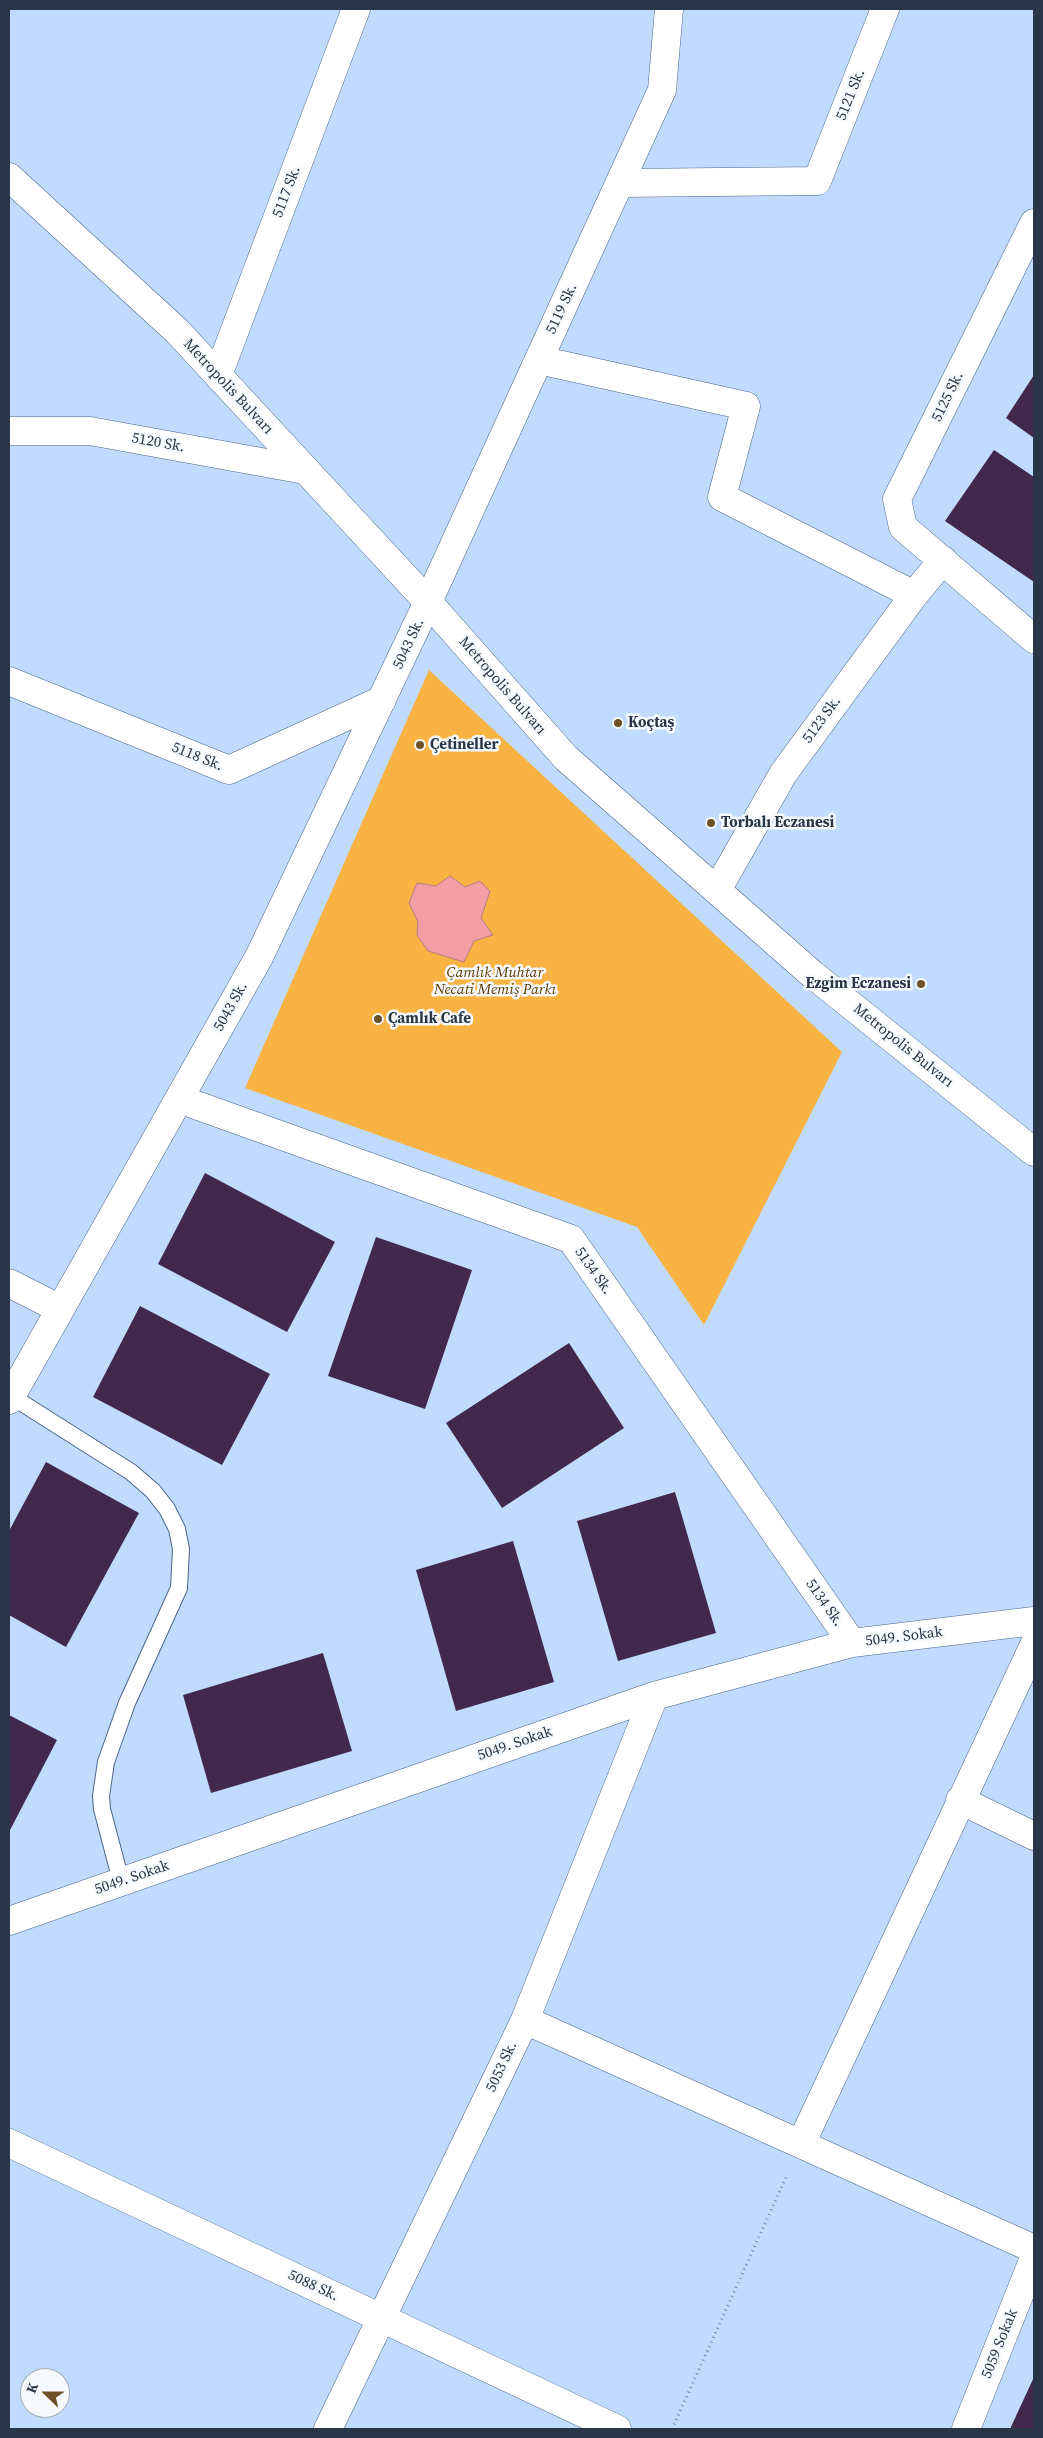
<!DOCTYPE html>
<meta charset="utf-8">
<style>
body{margin:0}
#map{position:relative;width:1043px;height:2438px;overflow:hidden;background:#c0dbfd;font-family:"Source Serif 4",serif}
canvas{display:block}
.frame{position:absolute;inset:0;border:10px solid #293647;pointer-events:none}
.north{position:absolute;left:20px;top:2368px;width:50px;height:50px;box-sizing:border-box;background:#f6fafe;border:1px solid #a4acb5;border-radius:50%;rotate:292deg;font-size:14px;font-weight:700;line-height:20px;text-align:center;color:#293647}
.north::after{content:'';display:block;margin:auto;width:18px;height:22px;background:#6e5125;clip-path:polygon(50% 0,100% 100%,50% 72%,0 100%)}
</style>
<div id="map">
<canvas width="1043" height="2438"></canvas>
<div class="frame"></div>
<div class="north">K</div>
</div>
<script>
const ctx = document.querySelector('canvas').getContext('2d');
ctx.lineJoin = 'round';
function fillPath(path, color) {
  ctx.fillStyle = color;
  ctx.fill(path, 'evenodd');
}
function poly(rows) {
  const path = new Path2D();
  for (const r of rows) {
    path.moveTo(r[0], r[1]);
    for (let i = 2; i < r.length; i += 2) path.lineTo(r[i], r[i + 1]);
  }
  return path;
}
function stroke(path, color, width, dash) {
  ctx.strokeStyle = color;
  ctx.lineWidth = width;
  ctx.lineCap = dash ? 'butt' : 'round';
  ctx.setLineDash(dash || []);
  ctx.stroke(path);
}
function write(font, color, halo, rows, align = 'center') {
  ctx.font = font + ' "Source Serif 4",serif';
  ctx.lineWidth = 5;
  ctx.setLineDash([]);
  ctx.textBaseline = 'middle';
  ctx.strokeStyle = halo;
  ctx.fillStyle = color;
  for (const [text, x, y, turn = 0] of rows) {
    ctx.save();
    ctx.translate(x, y);
    ctx.rotate((+turn || 0) * Math.PI / 180);
    ctx.textAlign = isNaN(turn) ? turn : align;
    if (halo) ctx.strokeText(text, 0, 0);
    ctx.fillText(text, 0, 0);
    ctx.restore();
  }
}
const green = poly([
 [429,670,842,1052,704,1325,637,1227,245,1088]
]);
const water = poly([
 [450,876,465,887,480,881,490,891,481,918,493,935,474,941,464,962,428,951,417,935,418,922,409,903,417,883,436,886,450,876]
]);
const building = poly([
 [1034,375,1034,438,1006,418],
 [994,450,1034,477,1034,582,945,521],
 [205,1173,335,1242,287,1332,158,1264],
 [376,1237,472,1270,425,1409,328,1376],
 [140,1306,270,1374,222,1465,93,1397],
 [569,1343,624,1428,502,1508,446,1423],
 [46,1462,139,1513,66,1647,9,1615,9,1531],
 [675,1492,716,1633,618,1661,577,1521],
 [513,1541,554,1682,456,1711,416,1570],
 [323,1653,352,1751,211,1793,183,1695],
 [9,1715,57,1740,9,1832],
 [1034,2377,1034,2429,1010,2429]
]);
const path = poly([
 [672,2429,787,2175]
]);
const service = poly([
 [11,1396,131,1472,153,1491,167,1509,177,1529,181,1549,179,1588,127,1703,106,1762,101,1796,102,1809,121,1881]
]);
const minor = poly([
 [620,183,817,181,885,9],
 [1034,223,897,499,903,527,1034,639],
 [539,360,746,406,722,497,914,595],
 [218,375,356,9],
 [9,431,90,431,305,470],
 [9,681,229,770,382,700],
 [717,890,783,774,914,595,943,560],
 [179,1099,571,1239,852,1643],
 [9,1283,60,1309],
 [9,1400,259,957,428,602],
 [960,1800,1034,1836],
 [9,1921,654,1696,852,1643,1034,1621],
 [525,2020,1034,2249],
 [9,2143,617,2429],
 [801,2144,1034,1645],
 [328,2429,525,2020,654,1696],
 [966,2429,1034,2258]
]);
const tertiary = poly([
 [428,602,662,90,669,9]
]);
const secondary = poly([
 [9,177,177,331,428,602,566,758,812,974,1034,1152]
]);
const markers = [
 [618,723,5,"#6e5125"],
 [420,745,5,"#6e5125"],
 [711,823,5,"#6e5125"],
 [921,984,5,"#6e5125"],
 [378,1019,5,"#6e5125"]
];
const streetNames = [
 ["5121 Sk.",851,95,-68],
 ["5117 Sk.",287,192,-69],
 ["5119 Sk.",562,309,-65],
 ["Metropolis Bulvarı",228,387,47],
 ["5125 Sk.",948,397,-64],
 ["5120 Sk.",158,443,10],
 ["5043 Sk.",409,644,-65],
 ["Metropolis Bulvarı",502,686,49],
 ["5123 Sk.",822,720,-54],
 ["5118 Sk.",197,757,22],
 ["5043 Sk.",231,1007,-61],
 ["Metropolis Bulvarı",903,1046,39],
 ["5134 Sk.",593,1271,55],
 ["5134 Sk.",824,1603,55],
 ["5049. Sokak",904,1637,-7],
 ["5049. Sokak",515,1744,-19],
 ["5049. Sokak",132,1878,-19],
 ["5053 Sk.",502,2067,-65],
 ["5088 Sk.",313,2286,25],
 ["5059 Sokak",1000,2344,-68]
];
const poiNames = [
 ["Koçtaş",628,723],
 ["Çetineller",430,745],
 ["Torbalı Eczanesi",721,823],
 ["Ezgim Eczanesi",911,984,"right"],
 ["Çamlık Cafe",388,1019]
];
const parkNames = [
 ["Çamlık Muhtar",495,973],
 ["Necati Memiş Parkı",495,990]
];
fillPath(green, '#f9b343');
fillPath(water, '#f29ea4');
stroke(water, '#b67f88', 1);
fillPath(building, '#42284d');
stroke(service, '#49668c', 18);
stroke(minor, '#49668c', 29);
stroke(tertiary, '#49668c', 29);
stroke(secondary, '#49668c', 29);
stroke(path, '#768aa4', 3, [1, 4]);
stroke(service, '#fff', 16);
stroke(minor, '#fff', 28);
stroke(tertiary, '#fff', 28);
stroke(secondary, '#fff', 28);
for (const [x, y, r, color] of markers) {
  const dot = new Path2D();
  dot.arc(x, y, r, 0, 2 * Math.PI);
  ctx.fillStyle = color;
  ctx.fill(dot);
  stroke(dot, '#f6fafe', 2);
}
write('15px', '#293647', '#f6fafe', streetNames);
write('bold 15px', '#293647', '#f6fafe', poiNames, 'left');
write('italic 15px', '#5e3e06', '#f6fafe', parkNames);
</script>
